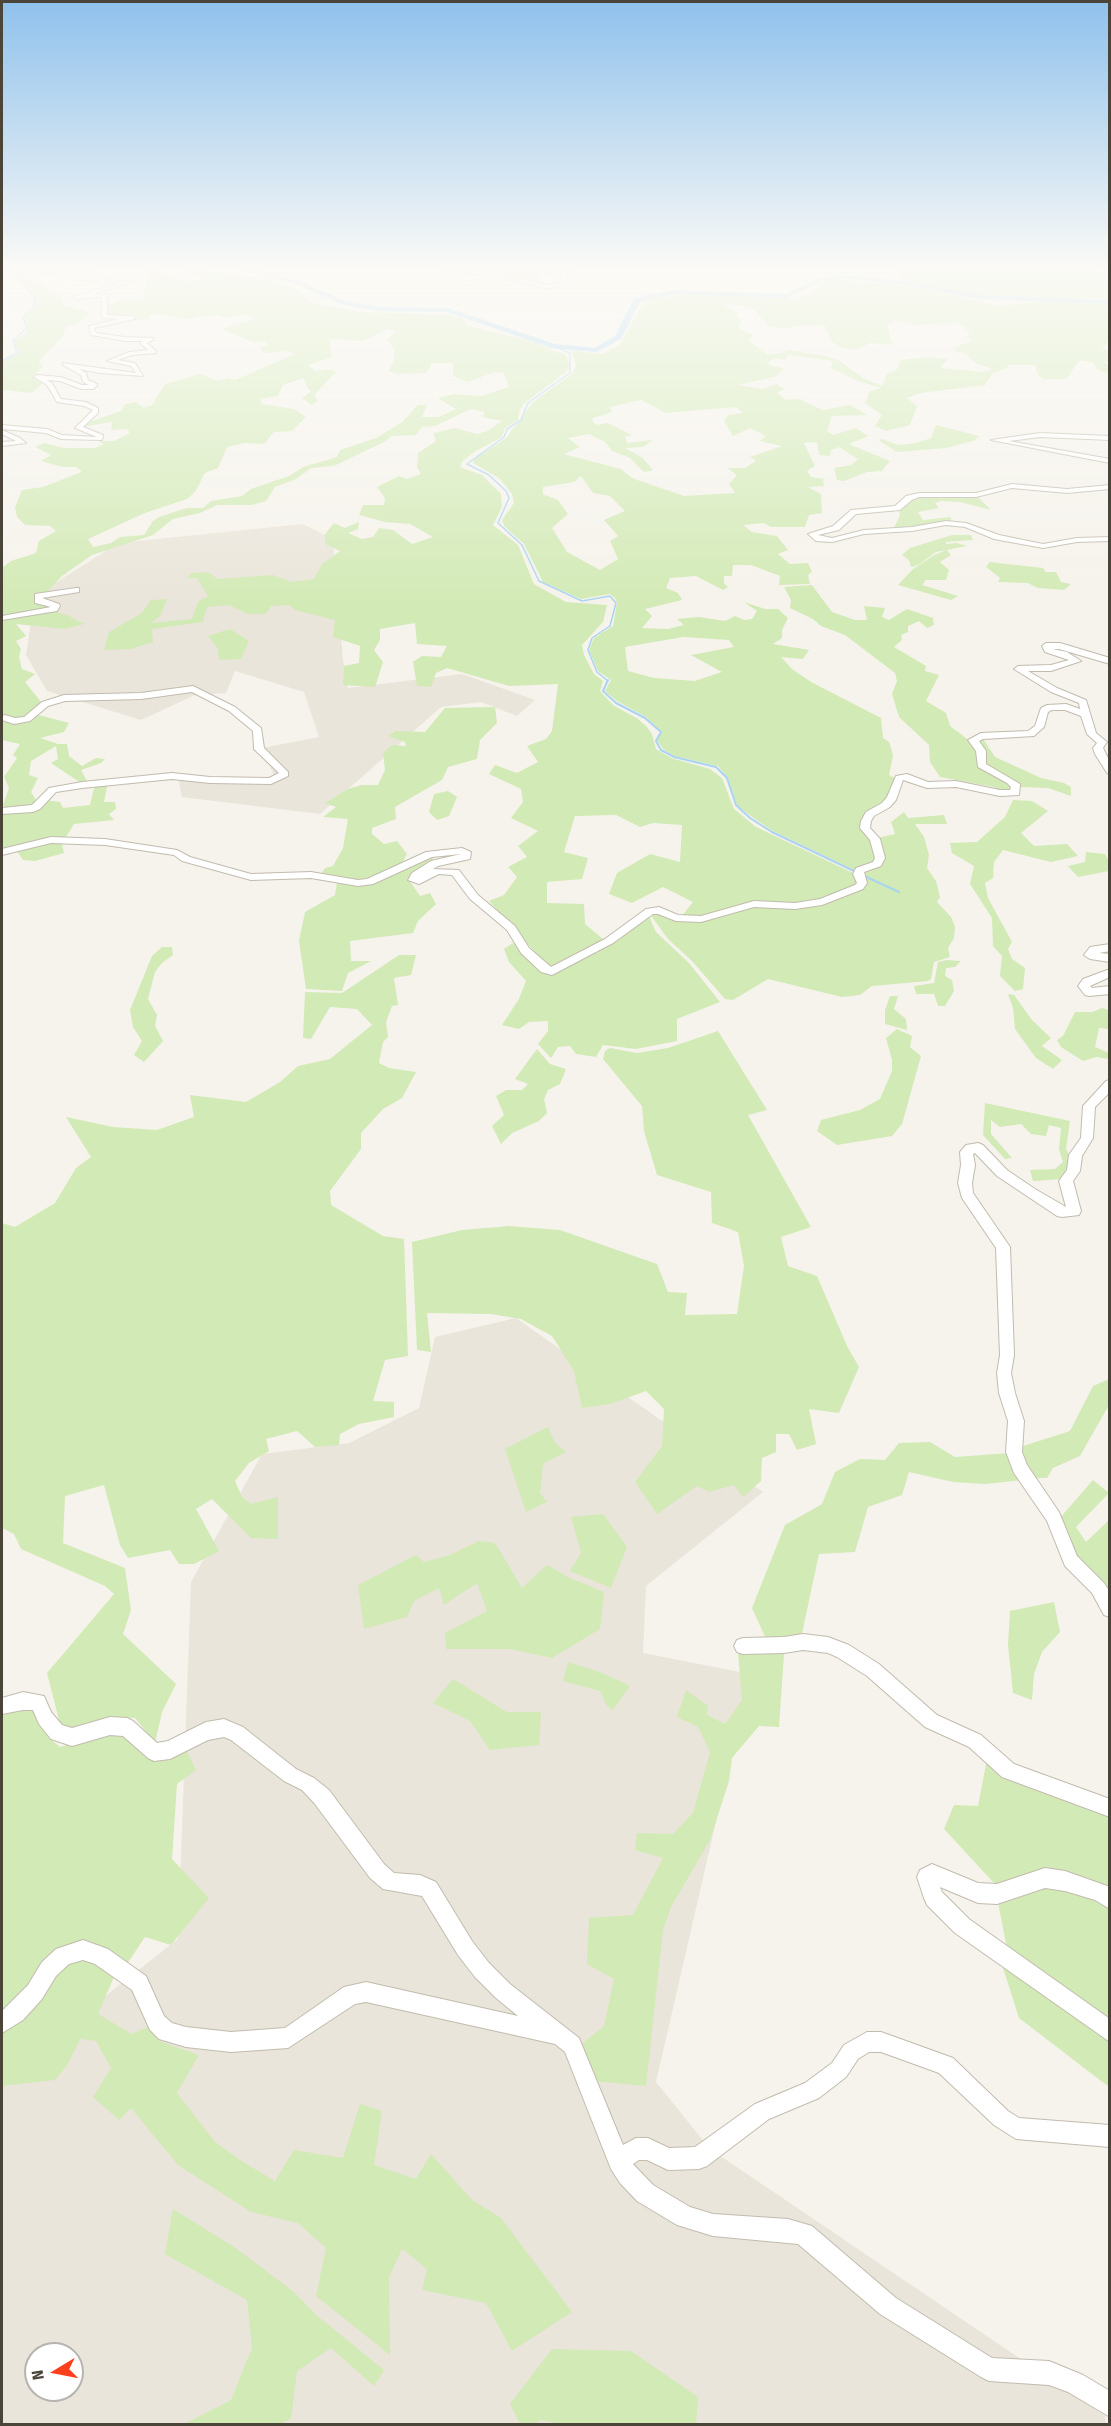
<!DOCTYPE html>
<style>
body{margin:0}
#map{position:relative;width:1111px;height:2426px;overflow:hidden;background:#f6f3ec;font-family:"Fira Sans Condensed",sans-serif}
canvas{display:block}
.frame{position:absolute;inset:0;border:3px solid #4b4439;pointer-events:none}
.north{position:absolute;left:24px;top:2342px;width:60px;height:60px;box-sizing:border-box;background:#fff;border:2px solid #b7b4b0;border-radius:50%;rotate:260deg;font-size:16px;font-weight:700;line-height:24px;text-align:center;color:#4b4439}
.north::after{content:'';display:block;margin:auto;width:21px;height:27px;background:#fc3f1d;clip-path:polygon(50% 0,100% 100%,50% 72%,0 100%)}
</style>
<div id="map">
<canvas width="1111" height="2426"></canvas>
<div class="frame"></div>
<div class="north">N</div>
</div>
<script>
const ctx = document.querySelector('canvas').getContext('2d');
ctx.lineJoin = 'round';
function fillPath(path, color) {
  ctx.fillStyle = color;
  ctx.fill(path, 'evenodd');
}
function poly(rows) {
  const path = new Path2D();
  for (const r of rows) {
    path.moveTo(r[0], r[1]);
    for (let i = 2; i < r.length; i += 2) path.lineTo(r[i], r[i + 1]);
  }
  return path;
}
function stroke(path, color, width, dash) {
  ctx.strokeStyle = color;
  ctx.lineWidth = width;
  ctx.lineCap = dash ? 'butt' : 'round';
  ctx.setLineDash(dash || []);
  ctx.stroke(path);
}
const residential = poly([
 [303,524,333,539,343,660,348,688,462,674,535,700,517,716,481,702,441,707,320,814,182,797,178,777,275,778,262,748,319,737,304,692,235,671,226,693,195,695,141,720,47,691,26,655,35,596,118,543],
 [516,1318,763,1492,646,1586,643,1653,750,1674,656,2082,710,2149,1105,2416,1106,2424,2,2424,2,2077,178,1939,191,1582,262,1454,349,1443,419,1408,435,1337],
 [36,2354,72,2354,72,2390,36,2390]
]);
const green = poly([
 [12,269,22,269,29,282,44,285,49,292,61,296,63,305,90,313,78,323,66,327,63,336,39,361,43,367,33,376,35,380,43,383,32,393,2,390,2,362,19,353,14,340,25,334,28,328,24,317,34,308,36,298],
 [156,269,162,274,188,282,202,279,183,269,269,279,302,292,310,303,364,312,452,315,462,318,468,326,527,340,566,355,570,366,566,372,526,402,520,409,518,420,505,428,502,437,474,452,462,462,460,467,482,475,501,494,502,507,493,525,518,545,534,584,566,602,607,605,603,622,582,645,584,655,594,674,603,681,600,691,613,705,638,719,646,726,652,734,656,749,671,758,710,769,722,778,734,809,756,827,855,874,859,883,809,903,752,903,698,918,681,917,693,902,663,887,632,903,609,894,617,873,650,854,680,862,682,825,653,823,640,827,616,815,575,816,564,852,588,858,582,879,547,882,547,903,584,904,585,924,603,939,550,969,489,901,504,895,517,877,508,867,527,857,518,846,538,831,511,818,523,802,521,789,489,774,495,765,517,773,538,762,527,746,546,739,552,731,558,684,509,686,447,668,436,673,431,687,417,686,413,662,422,656,441,657,447,646,417,644,415,623,380,629,380,640,374,650,383,662,375,687,343,685,344,666,359,663,360,646,333,637,335,620,295,610,289,605,271,606,266,614,248,614,229,605,207,607,203,622,152,629,153,642,131,649,104,650,109,632,142,613,151,600,167,599,160,616,151,623,192,619,198,602,208,596,197,578,187,578,191,573,208,572,218,579,273,575,291,582,314,579,322,564,340,551,325,544,325,534,334,523,345,528,359,522,358,529,348,533,362,539,373,537,379,528,393,530,412,544,433,537,410,524,385,522,359,515,363,505,384,505,385,498,377,487,399,476,407,479,421,474,417,467,418,453,436,441,433,433,455,428,477,434,487,431,502,421,482,417,485,412,471,409,435,426,422,427,416,435,391,436,384,442,334,466,311,468,296,479,275,487,266,501,252,505,217,505,200,513,173,519,153,535,92,555,62,576,45,594,35,598,37,602,54,608,2,617,2,568,11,561,36,553,39,541,56,531,50,526,25,525,17,517,15,507,22,490,43,487,82,472,76,467,63,467,41,461,51,455,35,447,44,443,64,448,95,448,104,444,99,442,103,441,114,441,130,433,127,429,111,430,112,422,82,427,83,424,121,411,125,404,136,402,144,408,152,405,165,384,200,374,218,381,229,378,235,380,295,354,288,351,262,353,260,347,269,345,264,341,253,342,222,329,255,319,248,314,225,318,216,315,187,319,156,314,149,315,151,318,140,321,133,317,110,317,103,314,108,306,119,300,143,298,150,270],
 [388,329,396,331,387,340,394,348,394,361,388,371,397,374,427,373,432,363,453,363,453,376,467,382,495,372,504,373,509,387,481,396,454,394,438,398,456,409,438,417,422,417,427,405,418,405,402,422,376,438,340,450,337,457,303,467,289,476,251,489,242,496,211,501,203,508,187,508,159,517,153,521,144,535,120,537,111,543,93,547,88,539,145,513,187,499,195,492,205,473,218,468,227,447,244,443,264,444,274,432,292,431,306,417,294,409,262,404,261,399,278,396,283,385,304,378,307,388,311,391,302,398,311,405,317,401,315,394,336,372,331,369,315,371,308,365,332,357,329,339,363,341],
 [447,269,504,272,528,269,533,274,537,273,535,276,549,286,502,275,486,274,469,278],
 [901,269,1090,269,1109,279,1109,299,980,296,901,280,899,274],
 [830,280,906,285,1000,306,1043,301,1109,304,1109,334,1107,344,1102,347,1109,352,1109,361,1103,361,1109,366,1109,374,1098,370,1092,362,1080,360,1066,379,1043,379,1038,375,1035,365,1006,365,1010,367,993,373,985,385,921,393,907,398,917,406,910,425,886,431,875,426,882,415,865,403,870,391,881,388,858,381,831,368,832,361,788,355,785,360,773,358,767,364,784,369,775,377,738,385,763,389,776,384,785,389,777,393,786,400,799,399,823,410,850,405,868,415,832,416,827,431,833,435,856,428,868,436,849,444,890,461,882,471,867,472,844,481,837,480,834,468,851,465,858,459,839,447,831,450,830,456,819,455,817,442,804,443,815,466,807,471,811,477,823,479,824,486,808,487,821,494,822,513,809,515,805,527,771,527,764,523,743,525,752,532,777,536,788,550,778,554,790,564,808,563,812,572,808,575,810,584,779,585,780,576,751,565,733,565,732,576,724,576,724,583,728,587,723,590,696,576,670,578,666,588,678,593,682,600,645,609,652,616,642,628,668,629,684,625,677,619,699,617,725,621,735,616,744,620,752,619,757,611,744,602,765,609,778,609,788,618,782,630,782,638,773,644,809,650,803,659,781,657,792,669,811,682,881,718,883,738,889,742,893,755,889,775,895,778,889,799,867,813,876,852,875,863,856,871,773,831,752,817,737,805,728,778,718,766,674,756,663,749,657,740,661,731,646,717,617,701,605,691,611,680,598,671,589,650,594,638,613,626,617,603,615,598,610,594,581,599,543,582,524,544,504,526,502,520,514,503,512,494,500,479,473,463,474,459,506,438,533,402,572,374,576,365,572,353,575,351,602,354,619,346,641,307,648,300,689,293,790,299,813,294,823,282],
 [733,304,755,310,769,326,784,329,795,326,824,325,832,342,840,347,855,350,870,343,893,345,887,325,896,320,915,325,959,323,970,333,967,336,972,341,952,348,957,352,965,353,975,363,992,369,984,372,940,368,948,359,927,357,901,360,897,369,887,374,882,386,863,378,838,360,827,356,789,350,778,354,767,354,749,341,753,335,739,328,742,320,736,317,738,313,724,305],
 [641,400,666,413,736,407,743,413,728,415,724,421,733,436,750,428,766,436,760,441,782,446,750,457,756,461,745,468,727,468,737,475,729,484,735,493,684,496,632,478,621,469,564,454,580,447,568,438,589,434,605,442,612,451,630,458,644,472,653,470,643,458,625,448,643,447,653,440,627,443,625,437,632,435,608,423,596,425,591,419,612,412,609,407],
 [581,476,593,493,610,496,625,511,604,520,618,536,610,541,618,559,600,570,567,552,552,528,568,514,558,500,543,494,543,487,574,482],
 [683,637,729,640,734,647,691,655,722,672,695,681,654,678,628,671,625,647],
 [936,425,979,436,974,441,946,448,897,452,878,440,882,439,898,445,916,443,931,438],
 [923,497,978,497,991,510,960,502,941,501,935,503,939,508,918,512,923,520,951,517,951,523,894,528,900,515,899,509,908,502],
 [952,535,971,535,973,540,946,542,946,544,957,543,967,546,936,552,918,565,911,567,909,560,902,555,910,548],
 [947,550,951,555,940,562,949,570,946,580,926,580,922,585,958,596,951,600,898,585,913,569,934,555],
 [990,562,1043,568,1046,572,1056,572,1061,582,1071,584,1064,590,1038,588,1028,583,998,582,1000,578,986,567],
 [812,585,832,612,855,620,867,620,864,606,885,608,882,617,889,620,907,609,933,618,934,625,927,628,919,621,908,626,908,632,901,635,902,640,894,647,926,666,925,671,939,675,926,701,946,713,950,726,974,744,980,766,1010,783,1013,790,1000,792,994,787,940,777,930,762,929,745,899,717,892,694,897,681,895,673,845,635,821,626,813,619,790,608,791,600,784,587],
 [53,611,69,616,84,624,65,629,16,624,26,636,16,641,21,649,19,657,22,669,35,674,25,682,42,703,25,718,9,719,2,714,2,620,11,616],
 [230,629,249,641,241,659,219,660,218,649,208,636],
 [495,707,497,723,480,740,477,759,448,767,442,780,395,807,396,819,372,828,372,834,384,844,397,841,407,854,401,865,358,881,321,874,325,868,333,866,343,848,348,819,323,817,336,807,325,803,348,789,362,785,378,785,385,770,383,753,392,745,406,746,405,742,388,736,396,731,425,732,445,708],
 [35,714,69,723,64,732,40,738,58,744,67,744,69,756,82,766,96,758,105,759,101,763,81,770,88,783,81,783,51,763,58,759,56,746,31,761,29,775,38,778,31,792,38,803,34,806,7,809,3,805,9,788,4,777,17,758,13,755,20,744,2,740,2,721,10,722],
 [982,737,995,757,1041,778,1064,783,1071,787,1071,796,1048,788,1019,787,1006,775,982,763,976,740],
 [108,782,104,802,115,802,116,809,109,814,114,820,74,824,66,837,39,840,2,851,2,812,21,812,44,800,60,802,63,808,90,805,95,784],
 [448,791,457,797,449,816,437,820,429,812,434,794],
 [1013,800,1032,801,1048,811,1021,833,1034,846,1067,844,1078,856,1051,862,1003,850,994,862,993,878,985,883,988,898,1012,942,1008,949,1012,959,1025,968,1023,989,1015,991,1000,976,1002,956,993,946,992,918,970,884,974,866,952,853,950,843,977,842,1005,817],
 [904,812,908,818,944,815,947,824,915,824,924,837,929,855,927,868,936,881,940,897,937,902,951,917,955,927,954,938,948,948,950,957,934,962,931,979,928,981,872,986,860,995,842,997,768,979,733,1000,725,999,692,961,668,939,652,917,652,913,676,920,697,922,756,906,805,908,838,899,855,891,862,874,877,867,877,838,895,834,891,822],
 [61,840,64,853,35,861,23,860,17,851],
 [1086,852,1105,854,1109,862,1109,871,1078,877,1068,866,1085,862],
 [431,855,434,861,425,865,409,880,420,896,430,893,436,904,418,921,413,933,350,941,351,961,371,961,348,973,342,991,306,989,299,941,305,912,335,895,337,882,357,885],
 [648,914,656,932,689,963,720,1002,677,1019,677,1041,636,1049,603,1045,596,1057,576,1054,570,1046,558,1047,551,1058,538,1044,548,1031,548,1021,529,1022,519,1029,502,1025,519,999,526,981,509,962,504,949,513,943,550,973],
 [162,947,172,947,173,955,162,963,155,972,148,999,157,1015,155,1026,163,1041,144,1062,134,1055,142,1041,133,1027,130,1010,152,956],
 [399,955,416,955,411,975,394,978,398,1005,392,1006,386,1022,388,1037,383,1042,379,1063,389,1068,416,1072,402,1098,383,1109,361,1133,361,1149,330,1191,331,1205,383,1236,404,1239,408,1356,385,1360,373,1401,394,1402,394,1417,359,1424,340,1434,339,1445,315,1447,297,1431,266,1439,269,1451,249,1463,235,1481,242,1497,251,1504,278,1497,278,1539,251,1538,212,1499,196,1509,219,1551,194,1564,179,1564,170,1550,128,1558,120,1545,104,1485,65,1496,63,1543,125,1568,131,1610,123,1634,176,1684,162,1712,155,1743,135,1718,119,1717,83,1729,65,1730,59,1720,47,1673,114,1594,105,1586,21,1549,14,1534,2,1528,2,1223,15,1227,55,1203,76,1168,91,1157,66,1117,113,1127,157,1130,194,1117,190,1095,246,1102,280,1082,298,1066,330,1059,372,1025,357,1009,330,1007,311,1039,303,1038,305,992,342,993],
 [947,960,961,961,955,967,946,968,945,976,952,980,954,991,945,1006,938,1006,934,994,916,994,914,986,934,983,938,962],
 [1008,994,1014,995,1032,1020,1051,1038,1042,1046,1062,1060,1053,1069,1036,1058,1015,1029,1013,1008],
 [890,996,898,996,894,1009,906,1019,907,1030,885,1024,885,1010],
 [1102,1008,1109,1010,1108,1029,1099,1028,1095,1047,1109,1053,1109,1059,1096,1057,1083,1061,1061,1047,1057,1040,1063,1036,1075,1012,1093,1012],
 [897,1029,912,1036,910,1047,921,1056,902,1124,892,1136,837,1145,817,1131,821,1120,860,1110,880,1099,892,1071,892,1060,886,1038],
 [718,1031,767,1110,748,1115,811,1227,781,1237,788,1266,817,1276,847,1346,859,1367,839,1413,809,1409,816,1444,797,1450,789,1434,776,1434,776,1452,762,1458,761,1481,743,1497,734,1485,709,1492,697,1486,657,1514,635,1482,662,1446,664,1409,646,1391,610,1404,582,1408,574,1371,552,1336,521,1319,491,1314,427,1313,431,1352,417,1350,412,1242,462,1230,509,1226,560,1230,657,1264,668,1292,687,1293,685,1315,737,1314,744,1266,738,1232,712,1223,711,1192,657,1175,644,1131,642,1106,603,1059,605,1051,610,1048,637,1053,668,1048],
 [537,1049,550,1064,566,1069,560,1084,548,1090,544,1099,547,1113,539,1121,512,1133,501,1144,492,1126,504,1115,496,1096,506,1090,522,1090,528,1084,515,1079],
 [985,1103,1070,1121,1066,1149,1071,1158,1071,1170,1063,1179,1033,1181,1030,1170,1055,1169,1063,1162,1059,1149,1061,1128,1049,1125,1046,1136,1031,1134,1021,1124,1000,1127,991,1120,991,1134,1012,1158,1005,1159,983,1135],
 [1109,1379,1109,1405,1080,1456,1053,1468,1047,1478,1033,1478,1022,1463,1020,1447,1070,1431,1093,1386],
 [548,1427,555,1443,566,1452,543,1464,540,1493,547,1502,526,1512,505,1449],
 [930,1442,955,1457,1010,1453,1023,1480,985,1484,953,1482,909,1472,902,1495,868,1507,855,1552,819,1554,801,1638,767,1641,752,1608,785,1525,822,1504,835,1472,860,1459,885,1460,899,1443],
 [1093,1480,1109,1493,1076,1527,1086,1542,1109,1520,1109,1602,1073,1559,1059,1519],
 [603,1514,627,1547,611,1588,570,1571,581,1553,571,1517],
 [479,1541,495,1543,522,1588,547,1565,570,1578,604,1592,600,1629,552,1658,509,1649,446,1649,445,1633,487,1611,477,1583,444,1605,439,1588,414,1601,407,1617,364,1629,358,1585,416,1555,424,1562,450,1555],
 [1054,1602,1060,1632,1042,1652,1034,1674,1032,1700,1013,1693,1008,1645,1010,1611],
 [765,1650,784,1654,779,1727,759,1726,732,1758,729,1781,710,1840,671,1907,663,1930,646,2086,592,2081,578,2047,604,2026,614,1979,587,1964,589,1918,633,1915,663,1858,635,1850,637,1833,673,1834,693,1813,710,1752,698,1727,677,1717,686,1690,708,1706,707,1715,725,1724,742,1700,738,1652],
 [568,1662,600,1672,630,1686,613,1710,607,1706,600,1691,563,1681],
 [453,1679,507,1712,541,1712,539,1745,490,1750,470,1721,433,1703],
 [21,1706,33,1707,49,1738,60,1747,110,1730,126,1733,138,1745,185,1748,196,1770,177,1784,172,1859,209,1898,171,1945,145,1937,127,1964,86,1945,11,2009,2,2014,2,1711],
 [987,1759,1109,1812,1109,1893,1088,1878,1068,1874,1004,1884,994,1883,944,1829,954,1805,978,1806],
 [1032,1885,1079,1887,1109,1906,1109,2028,1008,1954,997,1897],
 [84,1957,114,1977,98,2014,132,2034,150,2026,159,2041,199,2055,177,2093,215,2142,243,2162,275,2181,294,2150,343,2158,360,2104,382,2111,374,2165,416,2179,431,2154,472,2200,501,2218,572,2312,512,2351,486,2303,422,2290,427,2269,402,2249,389,2277,390,2355,316,2296,326,2248,298,2223,251,2212,178,2165,131,2108,119,2120,93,2097,111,2068,96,2041,80,2039,68,2064,55,2080,2,2086,2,2031,8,2028,66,1963],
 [1002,1965,1109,2037,1109,2087,1019,2018],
 [173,2209,237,2249,294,2292,315,2314,384,2370,374,2386,331,2348,297,2371,291,2418,281,2424,184,2424,231,2400,252,2348,247,2300,165,2254],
 [552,2349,631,2351,698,2397,696,2424,560,2424,541,2420,534,2424,520,2424,510,2404]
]);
const streamFar1 = poly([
 [554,346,570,353,570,373,528,403,521,420,507,429,504,437,467,464,489,475,506,491,509,498,498,523,522,545,539,581,582,601,610,596,616,603,610,626,592,638,588,650,597,672,608,681],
 [2,361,17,353,13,340,27,328,23,317,33,308,35,298,11,269]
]);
const stream = poly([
 [608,680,603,691,616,703,645,718,661,732,656,741,661,750,674,757,716,767,727,778,736,805,750,818,772,832,856,872],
 [862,875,899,892]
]);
const river = poly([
 [235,269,249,269,301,281,342,300,379,307,448,308,555,344,595,348,615,336,634,298,674,290,786,294,821,277,851,275,906,281,978,295,1110,300,1110,304,978,299,906,285,851,279,822,281,787,298,674,294,640,302,621,339,596,352,551,348,447,312,379,311,340,304,297,284,235,269]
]);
const minor = poly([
 [34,269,86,269,89,273,79,278,133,282,93,294,107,295,107,315,133,316,135,319,94,328,96,333,125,337,153,338,153,340,147,343,156,351,156,353,132,355,118,360,135,363,143,376,100,373,79,369,86,373,88,380,97,384,97,386,93,389,81,389,60,381,47,380,52,383,61,399,86,402,98,408,98,413,83,427,103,435,102,440,61,439,46,433,2,429,2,425,47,429,62,435,97,437,75,428,93,410,84,406,57,402,47,385,34,377,37,375,61,377,82,385,89,385,83,382,81,375,63,365,63,363,136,373,131,366,107,361,129,352,148,350,140,343,143,341,125,341,91,335,89,326,119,319,102,318,101,297,76,299,73,297,119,283,68,279,82,272,29,275,26,273,34,269],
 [444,269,450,269,465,276,500,273,547,285,561,282,561,274,566,271,564,269,572,271,567,275,566,284,547,289,500,277,465,280,448,274,444,269],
 [543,269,550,269,548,271,563,269,535,277,535,275,543,269],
 [2,430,20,438,26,443,2,446,2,442,16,441,2,434,2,430],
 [1040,433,1110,436,1110,440,1040,437,1009,441,1110,459,1110,463,991,440,1040,433],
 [1012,484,1067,489,1110,485,1110,489,1067,493,1012,488,976,497,919,497,912,500,900,510,856,514,839,530,818,535,832,538,864,530,912,527,946,521,966,523,999,535,1043,544,1077,538,1110,537,1110,541,1077,542,1043,548,994,539,965,527,946,525,912,531,864,534,832,542,816,541,808,534,833,526,851,510,895,506,906,496,919,493,976,493,1012,484],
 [76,588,79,588,79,592,42,598,59,604,60,606,57,611,2,620,2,616,51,607,35,603,35,594,76,588],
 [1046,643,1060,643,1110,658,1110,664,1059,649,1053,649,1067,652,1081,661,1051,671,1028,671,1057,688,1086,700,1096,733,1107,742,1103,748,1110,762,1110,774,1107,773,1095,754,1093,748,1097,743,1087,734,1081,716,1065,710,1052,710,1048,712,1044,727,1034,736,983,739,979,741,986,751,986,764,1020,784,1019,795,1000,796,956,787,927,788,903,780,896,800,890,807,874,816,871,821,870,828,880,839,885,858,881,866,864,872,867,883,863,889,822,905,795,909,754,907,701,922,676,921,658,914,653,914,613,943,552,975,541,972,521,953,507,930,470,899,452,875,439,874,419,884,408,880,412,873,431,861,461,854,432,857,373,884,358,886,311,878,251,880,182,861,174,855,105,845,51,843,2,855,2,849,51,837,105,839,177,850,190,857,251,874,311,872,358,880,367,879,426,852,462,848,471,852,470,859,438,866,433,869,459,870,478,895,515,926,529,948,551,967,605,939,646,909,659,907,678,915,701,916,754,901,795,903,820,899,855,885,857,883,853,874,856,868,873,862,875,858,870,840,860,828,861,821,866,812,882,803,887,797,896,776,907,774,928,782,956,781,1000,790,1010,790,1011,787,1007,783,978,767,976,751,968,740,981,733,1028,731,1035,726,1041,708,1047,705,1066,704,1080,709,1079,703,1051,692,1014,669,1018,666,1051,665,1069,660,1045,652,1042,646,1046,643],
 [193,686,235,707,261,728,264,748,288,772,288,776,271,784,210,783,172,779,82,788,56,792,40,809,33,812,2,814,2,808,32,805,49,788,82,782,172,773,210,777,269,778,279,773,254,749,253,731,229,711,192,692,141,699,65,701,48,706,30,721,14,724,2,720,2,716,5,715,15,718,24,717,42,702,64,695,141,693,193,686],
 [1110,944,1110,951,1099,953,1110,954,1110,962,1090,959,1084,955,1090,947,1110,944],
 [1110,969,1110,977,1090,986,1092,988,1110,986,1110,994,1089,996,1085,995,1078,986,1083,979,1110,969],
 [1110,1080,1110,1092,1095,1107,1093,1138,1082,1156,1080,1171,1073,1181,1081,1211,1079,1215,1062,1217,1057,1216,997,1176,975,1153,973,1154,975,1165,972,1183,973,1193,1010,1247,1014,1355,1011,1373,1015,1393,1024,1421,1022,1452,1027,1465,1059,1512,1077,1556,1104,1583,1110,1592,1110,1617,1104,1615,1092,1593,1065,1566,1047,1521,1014,1473,1006,1452,1008,1421,999,1393,997,1373,1000,1355,996,1248,962,1198,958,1183,961,1165,960,1152,966,1145,978,1143,983,1145,1007,1170,1035,1189,1066,1207,1059,1181,1067,1170,1069,1155,1081,1138,1083,1106,1106,1081,1110,1080],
 [803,1634,828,1637,849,1645,879,1664,937,1715,981,1735,1014,1764,1110,1799,1110,1817,1002,1777,969,1747,925,1727,867,1676,837,1657,828,1653,803,1650,784,1653,743,1654,737,1652,734,1646,737,1640,743,1638,784,1637,803,1634],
 [23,1692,44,1696,51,1712,62,1725,72,1728,110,1717,127,1718,133,1721,157,1743,168,1741,206,1722,224,1719,243,1727,296,1769,314,1778,329,1790,384,1864,394,1873,420,1875,436,1882,472,1941,489,1963,510,1984,579,2038,623,2145,636,2138,648,2138,669,2148,695,2147,755,2104,805,2083,832,2063,844,2045,867,2032,881,2032,953,2058,1008,2111,1019,2118,1110,2125,1110,2147,1016,2139,994,2125,939,2073,881,2052,869,2052,858,2059,846,2077,819,2098,769,2119,707,2166,699,2169,668,2170,647,2160,639,2160,633,2164,653,2185,690,2207,713,2214,788,2219,812,2226,896,2298,992,2358,1049,2361,1083,2375,1110,2391,1110,2417,1068,2392,1049,2385,989,2381,981,2377,880,2314,798,2244,713,2236,677,2225,637,2201,620,2183,611,2169,565,2052,555,2044,366,2002,355,2004,288,2048,231,2052,186,2047,159,2039,150,2030,132,1990,95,1964,83,1960,69,1964,56,1976,42,1999,23,2020,2,2033,2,2011,28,1985,42,1962,56,1949,83,1940,108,1949,146,1976,164,2016,172,2023,186,2027,231,2032,285,2028,344,1987,366,1982,518,2016,496,1998,475,1977,458,1955,422,1896,383,1889,370,1878,315,1804,302,1790,284,1781,231,1740,224,1737,208,1740,170,1759,154,1761,148,1758,123,1736,110,1735,72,1746,51,1739,39,1724,33,1710,23,1710,2,1714,2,1698,23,1692],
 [932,1864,978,1883,997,1884,1045,1868,1065,1871,1110,1887,1110,1909,1095,1900,1065,1891,1045,1888,997,1904,978,1903,940,1887,942,1892,969,1919,1110,2019,1110,2042,955,1933,927,1905,924,1898,917,1877,920,1870,932,1864]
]);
fillPath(residential, '#eae5da');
fillPath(green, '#d2eab5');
stroke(streamFar1, '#a9d4f2', 1.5);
stroke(stream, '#a9d4f2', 2);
fillPath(river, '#a9d4f2');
stroke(minor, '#c2bbae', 2);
fillPath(minor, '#fff');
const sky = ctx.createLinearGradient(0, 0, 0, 609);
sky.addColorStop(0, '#8fc1ec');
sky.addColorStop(0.44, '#fbfaf6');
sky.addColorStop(1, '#fbfaf600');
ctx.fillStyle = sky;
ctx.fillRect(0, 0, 1111, 609);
</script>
